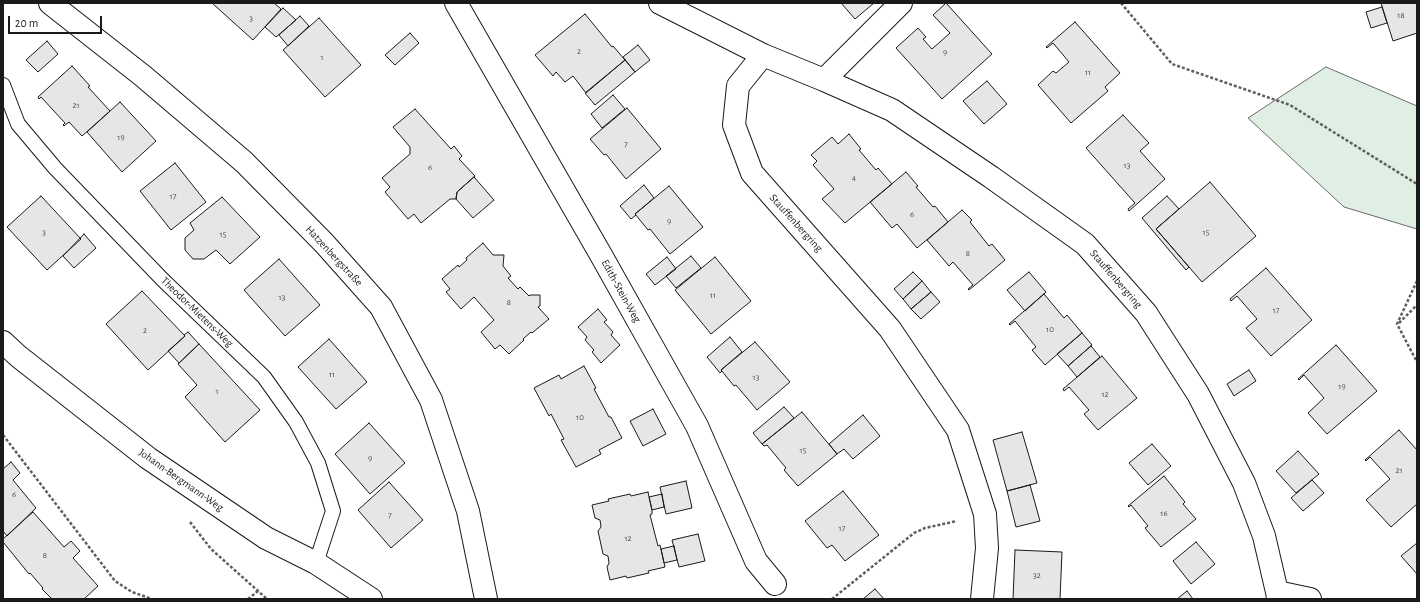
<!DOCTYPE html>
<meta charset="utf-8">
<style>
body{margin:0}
#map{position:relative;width:1420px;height:602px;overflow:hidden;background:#fff;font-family:"Alegreya Sans",sans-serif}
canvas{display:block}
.frame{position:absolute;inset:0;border:4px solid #1a1a1a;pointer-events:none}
.scale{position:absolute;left:8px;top:16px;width:94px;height:18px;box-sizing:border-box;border:2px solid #1a1a1a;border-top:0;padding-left:5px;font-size:12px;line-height:14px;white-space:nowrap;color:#1a1a1a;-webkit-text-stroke:3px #fff;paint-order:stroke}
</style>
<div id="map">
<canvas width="1420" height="602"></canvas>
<div class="frame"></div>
<div class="scale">20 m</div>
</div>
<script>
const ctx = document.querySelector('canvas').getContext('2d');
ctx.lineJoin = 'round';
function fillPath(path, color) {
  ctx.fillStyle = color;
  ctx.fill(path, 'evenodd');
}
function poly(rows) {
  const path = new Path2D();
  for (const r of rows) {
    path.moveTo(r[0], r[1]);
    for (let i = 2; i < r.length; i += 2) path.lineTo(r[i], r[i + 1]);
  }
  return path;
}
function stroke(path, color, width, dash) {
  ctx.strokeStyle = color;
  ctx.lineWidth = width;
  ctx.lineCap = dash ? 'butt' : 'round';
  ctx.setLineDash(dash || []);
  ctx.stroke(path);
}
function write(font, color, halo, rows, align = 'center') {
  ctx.font = font + ' "Alegreya Sans",sans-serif';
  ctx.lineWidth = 3;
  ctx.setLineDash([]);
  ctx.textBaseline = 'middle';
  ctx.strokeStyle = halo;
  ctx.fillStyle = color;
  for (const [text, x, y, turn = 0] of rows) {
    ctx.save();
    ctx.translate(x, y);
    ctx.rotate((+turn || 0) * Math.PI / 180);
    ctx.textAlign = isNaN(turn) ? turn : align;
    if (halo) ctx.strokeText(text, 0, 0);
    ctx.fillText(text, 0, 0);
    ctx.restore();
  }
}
const green = poly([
 [1326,67,1417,106,1417,229,1344,207,1248,118,1326,67]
]);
const building = poly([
 [212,3,274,3,281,9,253,40,212,3],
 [841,3,874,3,855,19,841,3],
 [946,3,992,54,942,99,896,48,918,28,926,37,923,39,932,49,950,33,933,15,946,3],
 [1381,3,1417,3,1417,33,1393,41,1381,3],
 [1382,7,1387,23,1371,28,1366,12,1382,7],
 [283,8,296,20,276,37,265,27,283,8],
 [585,14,612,47,613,46,625,60,586,93,573,76,565,82,556,72,553,76,535,55,585,14],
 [300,16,309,26,288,46,279,35,300,16],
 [319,18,361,65,325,97,283,50,319,18],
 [1075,22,1120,73,1105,87,1108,91,1071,123,1038,85,1053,71,1056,73,1069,62,1053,43,1047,48,1046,47,1075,22],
 [410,33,419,43,395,65,385,55,410,33],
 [47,41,58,54,38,72,26,60,47,41],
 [638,45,650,60,635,72,623,57,638,45],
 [625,60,635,72,595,105,585,93,625,60],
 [72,66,90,86,88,87,110,111,82,136,69,122,64,126,63,125,65,123,41,97,39,99,38,97,72,66],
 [987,81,1007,104,984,124,963,101,987,81],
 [613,95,625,109,602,128,591,114,613,95],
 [120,102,156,141,122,172,87,132,120,102],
 [627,108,661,149,626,179,606,154,604,155,590,139,627,108],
 [415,109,451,149,454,146,462,156,459,159,475,176,457,192,456,199,450,199,421,223,414,214,408,219,385,192,390,187,382,178,410,154,410,147,393,127,415,109],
 [1123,115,1149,143,1140,151,1165,179,1129,211,1128,209,1135,203,1086,148,1123,115],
 [849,134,861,149,859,150,876,170,878,168,892,184,845,223,822,199,834,189,813,165,817,161,811,155,832,137,838,144,849,134],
 [175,163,206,202,171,230,140,191,175,163],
 [906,172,918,186,916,187,933,207,935,206,948,222,917,248,897,224,892,228,870,202,906,172],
 [474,177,494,200,473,218,456,199,457,192,474,177],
 [1210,182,1256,236,1202,282,1156,229,1210,182],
 [644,185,654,198,635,214,636,215,631,219,620,206,644,185],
 [669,186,703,227,670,254,650,229,648,230,635,214,669,186],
 [41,196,81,239,47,270,7,227,41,196],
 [1167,196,1179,209,1156,229,1189,267,1186,270,1142,218,1167,196],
 [222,197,260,237,230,264,216,250,204,259,193,259,185,250,185,238,194,230,190,223,222,197],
 [962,210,972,220,970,222,989,246,992,244,1005,260,969,290,968,289,973,285,953,262,949,266,927,240,962,210],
 [84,234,96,248,74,268,63,256,84,234],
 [483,243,493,255,504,255,503,266,511,276,508,278,518,289,520,287,529,296,530,295,540,295,540,306,538,307,549,319,532,333,531,332,523,339,524,340,509,354,500,345,495,349,481,332,494,320,474,297,461,309,446,292,450,289,442,279,458,265,459,267,467,260,466,258,483,243],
 [691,256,701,268,676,288,666,276,691,256],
 [667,257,676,269,655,285,646,274,667,257],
 [715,257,751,301,711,334,675,290,715,257],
 [279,259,320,305,285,336,244,290,279,259],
 [1266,268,1312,320,1271,356,1246,328,1257,319,1237,296,1231,301,1230,299,1266,268],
 [913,272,922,281,903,299,894,289,913,272],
 [1029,272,1046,292,1025,311,1007,290,1029,272],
 [922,281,931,292,911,309,903,299,922,281],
 [142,291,185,336,148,370,106,324,142,291],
 [931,292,940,302,921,319,911,309,931,292],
 [1044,294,1064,318,1067,315,1082,333,1045,365,1032,350,1036,347,1015,321,1010,325,1009,324,1044,294],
 [598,309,607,320,604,322,613,332,611,335,620,345,601,363,592,352,594,350,585,340,587,337,578,327,598,309],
 [188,332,199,344,179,363,168,351,185,336,184,335,188,332],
 [1082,333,1092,345,1068,366,1057,354,1082,333],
 [730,337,742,352,721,370,722,371,720,373,707,357,730,337],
 [329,339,367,382,336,409,298,367,329,339],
 [755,342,790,382,757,410,736,385,734,386,721,370,755,342],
 [199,344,260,410,225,442,185,397,197,385,178,364,199,344],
 [1336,345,1377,391,1327,434,1308,413,1324,398,1304,375,1299,380,1298,379,1336,345],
 [1091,346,1100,357,1077,377,1068,366,1091,346],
 [1102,356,1137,398,1098,430,1084,414,1089,410,1069,387,1064,391,1063,389,1102,356],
 [584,366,596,388,594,389,609,417,611,417,622,438,599,450,601,454,576,467,561,440,564,439,551,414,549,416,534,388,559,375,561,379,584,366],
 [1249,370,1256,381,1234,396,1227,384,1249,370],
 [784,407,794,418,762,444,753,433,784,407],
 [653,409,666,434,643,446,630,421,653,409],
 [802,412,837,454,798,486,784,470,786,468,767,445,764,446,762,444,802,412],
 [863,415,880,436,853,459,844,449,837,454,829,444,863,415],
 [369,423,405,463,370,494,335,454,369,423],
 [1399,430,1417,450,1417,504,1391,527,1366,500,1390,479,1370,457,1366,461,1365,460,1399,430],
 [1022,432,1037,483,1007,491,993,440,1022,432],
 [1152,444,1171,466,1148,485,1129,463,1152,444],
 [1298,451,1319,474,1296,493,1276,471,1298,451],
 [11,462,20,473,13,480,36,508,7,536,3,531,3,469,11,462],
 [1164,476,1185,502,1183,504,1196,519,1161,547,1145,528,1148,526,1131,505,1129,507,1128,506,1164,476],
 [1312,480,1324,493,1303,511,1291,498,1312,480],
 [686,481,692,508,666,514,660,487,686,481],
 [389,482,423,520,391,548,358,510,389,482],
 [1030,485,1040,521,1016,527,1007,491,1030,485],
 [843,491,879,535,845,561,832,545,827,548,805,521,843,491],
 [648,492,652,510,652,514,650,515,658,546,660,545,665,567,648,571,649,573,627,578,626,576,610,580,607,567,609,563,608,556,603,554,598,531,601,527,600,520,595,518,592,505,609,501,608,499,630,494,631,496,648,492],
 [662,494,664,507,652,510,649,497,662,494],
 [33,512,64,547,71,541,80,551,73,558,98,586,84,599,52,599,42,589,43,588,30,573,29,574,3,542,3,539,33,512],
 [698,534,705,561,679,567,672,540,698,534],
 [1196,542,1215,564,1191,584,1173,561,1196,542],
 [1417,543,1417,574,1401,556,1417,543],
 [674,546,677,560,664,563,661,549,674,546],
 [1015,550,1062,552,1060,599,1013,599,1015,550],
 [875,589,884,599,863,599,875,589],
 [1187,591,1193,599,1177,599,1187,591]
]);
const path = poly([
 [1121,3,1172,64,1290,105,1417,184],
 [1417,281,1397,324,1417,362],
 [1399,323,1417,305],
 [3,435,115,581,132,592,152,599],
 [190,522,211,549,267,599],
 [248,599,258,591],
 [832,599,914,533,925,528,957,521]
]);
const service = poly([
 [3,85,18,124,55,168,163,280,264,377,296,422,318,463,333,511,316,563]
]);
const minor = poly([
 [50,3,143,76,244,162,324,243,381,307,431,400,468,511,486,599],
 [456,3,601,255,697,426,756,561,775,584],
 [660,3,763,55,738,86,734,125,752,173,890,329,958,430,985,514,987,548,982,599],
 [901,3,824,80,892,110,991,177,1085,244,1146,313,1198,394,1244,483,1264,536,1277,592],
 [763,55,824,80],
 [3,342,18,356,148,458,266,538,316,563,371,599],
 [1278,599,1277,592,1310,599]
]);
const numberNames = [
 ["18",1401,15],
 ["3",251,18],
 ["2",579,51],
 ["9",945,52],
 ["1",322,57],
 ["11",1088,72],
 ["21",76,105],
 ["19",121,137],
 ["7",626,144],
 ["13",1127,165],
 ["6",430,167],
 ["4",854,177],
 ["17",173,196],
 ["6",912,214],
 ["9",669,221],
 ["3",44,232],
 ["15",1206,232],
 ["15",223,234],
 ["8",968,253],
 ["11",713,295],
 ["13",282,297],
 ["8",509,302],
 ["17",1276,310],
 ["10",1050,329],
 ["2",145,330],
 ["11",332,374],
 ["13",756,377],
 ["19",1342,386],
 ["1",217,391],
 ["12",1105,394],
 ["10",580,417],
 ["15",803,450],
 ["9",370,458],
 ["21",1399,470],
 ["6",14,494],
 ["16",1164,513],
 ["7",390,515],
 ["17",842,528],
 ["12",628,538],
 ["8",45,555],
 ["32",1037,575]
];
const streetNames = [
 ["Stauffenbergring",796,223,48],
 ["Hatzenbergstraße",334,256,47],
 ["Stauffenbergring",1116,279,49],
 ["Edith-Stein-Weg",621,291,61],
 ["Theodor-Mietens-Weg",197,312,44],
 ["Johann-Bergmann-Weg",181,480,35]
];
fillPath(green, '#e0efe3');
stroke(green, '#6a6a6a', 1);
fillPath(building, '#e6e6e6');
stroke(building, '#1a1a1a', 1);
stroke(service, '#1a1a1a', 16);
stroke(minor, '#1a1a1a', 24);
stroke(path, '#5f5f5f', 2.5, [3, 2]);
stroke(service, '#fff', 14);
stroke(minor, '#fff', 22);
write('9px', '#4d4d4d', null, numberNames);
write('11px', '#1a1a1a', '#fff', streetNames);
</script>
